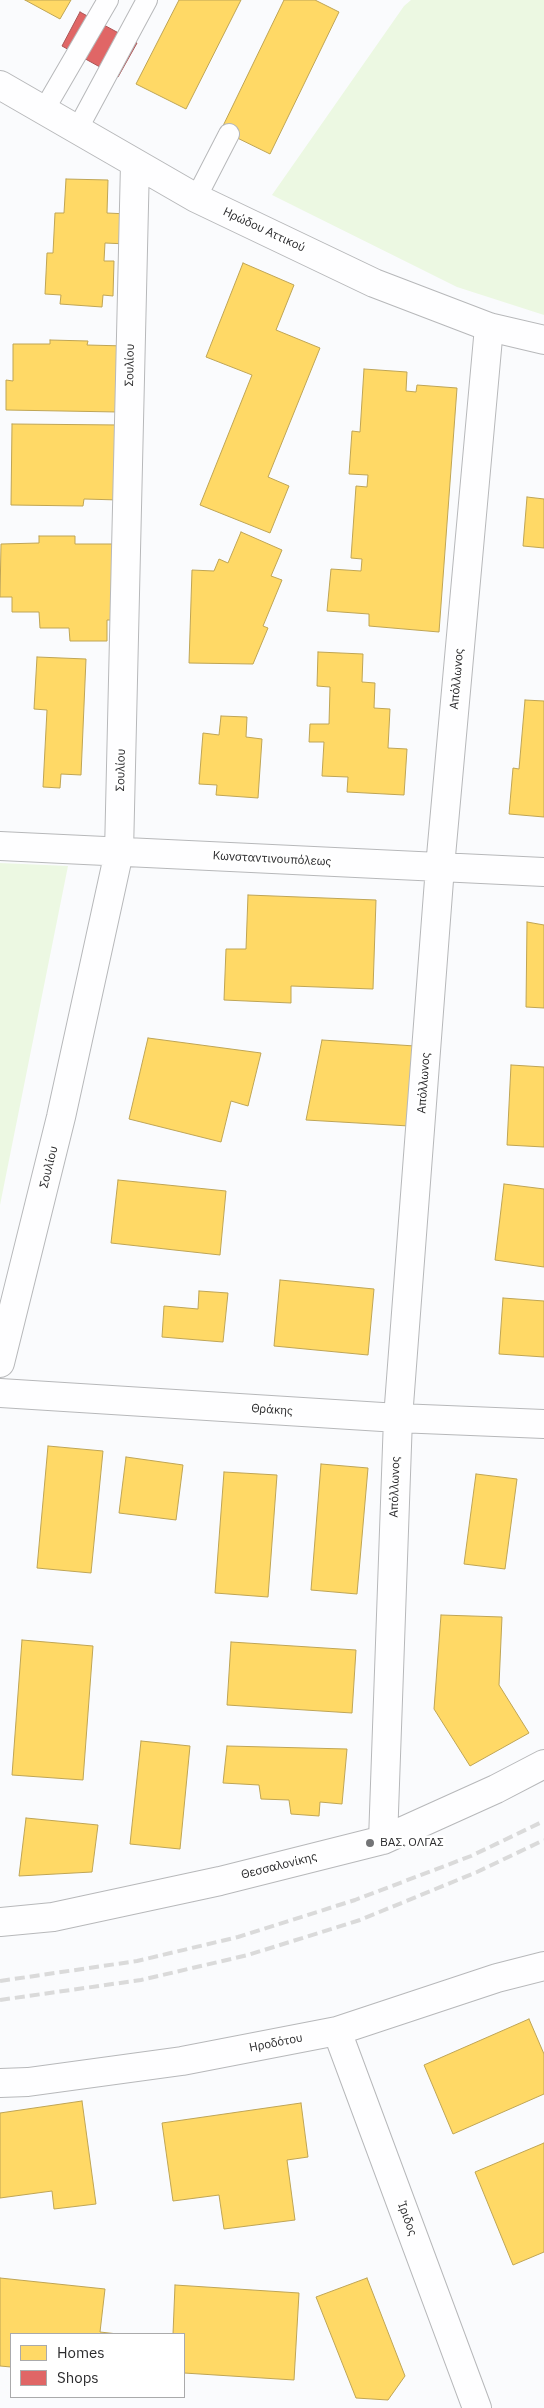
<!DOCTYPE html>
<meta charset="utf-8">
<style>
body{margin:0}
#map{position:relative;width:544px;height:2408px;overflow:hidden;background:#fafbfd;font-family:"IBM Plex Sans",sans-serif}
canvas{display:block}
.legend{position:absolute;left:10px;top:2333px;width:175px;height:65px;box-sizing:border-box;background:#fff;border:1px solid #aaaaab;margin:0;padding:6px 9px;list-style:none;font-size:15px;color:#2b2b2d}
.legend li{display:flex;align-items:center;gap:10px;height:25px}
.legend b{width:25px;border:1px solid #aaaaab}
</style>
<div id="map">
<canvas width="544" height="2408"></canvas>
<ul class="legend">
<li><b style="height:14px;background:#ffd966"></b>Homes</li>
<li><b style="height:14px;background:#e06666"></b>Shops</li>
</ul>
</div>
<script>
const ctx = document.querySelector('canvas').getContext('2d');
ctx.lineJoin = 'round';
function fillPath(path, color) {
  ctx.fillStyle = color;
  ctx.fill(path, 'evenodd');
}
function poly(rows) {
  const path = new Path2D();
  for (const r of rows) {
    path.moveTo(r[0], r[1]);
    for (let i = 2; i < r.length; i += 2) path.lineTo(r[i], r[i + 1]);
  }
  return path;
}
function stroke(path, color, width, dash) {
  ctx.strokeStyle = color;
  ctx.lineWidth = width;
  ctx.lineCap = dash ? 'butt' : 'round';
  ctx.setLineDash(dash || []);
  ctx.stroke(path);
}
function write(font, color, halo, rows, align = 'center') {
  ctx.font = font + ' "IBM Plex Sans",sans-serif';
  ctx.lineWidth = 5;
  ctx.setLineDash([]);
  ctx.textBaseline = 'middle';
  ctx.strokeStyle = halo;
  ctx.fillStyle = color;
  for (const [text, x, y, turn = 0] of rows) {
    ctx.save();
    ctx.translate(x, y);
    ctx.rotate((+turn || 0) * Math.PI / 180);
    ctx.textAlign = isNaN(turn) ? turn : align;
    if (halo) ctx.strokeText(text, 0, 0);
    ctx.fillText(text, 0, 0);
    ctx.restore();
  }
}
const green = poly([
 [411,0,544,0,544,315,457,287,272,195,404,6],
 [0,863,68,866,0,1205]
]);
const homes = poly([
 [25,0,71,0,60,19,25,0],
 [179,0,241,0,186,109,136,84,179,0],
 [284,0,315,0,339,12,270,154,221,130,284,0],
 [66,179,108,180,107,213,128,214,127,244,105,243,104,261,114,261,113,296,103,295,102,307,60,304,61,295,45,294,47,253,53,253,55,213,64,213,66,179],
 [243,263,294,285,276,330,320,348,268,477,289,486,270,533,200,505,252,375,206,357,243,263],
 [50,340,88,341,87,345,126,346,118,412,6,410,6,380,13,381,13,344,50,344,50,340],
 [364,369,407,372,406,391,416,392,417,385,457,388,439,632,369,626,369,614,327,611,331,569,361,571,362,559,351,558,356,486,367,487,368,475,349,474,352,431,360,432,364,369],
 [12,424,120,425,119,500,84,499,83,506,11,505,12,424],
 [527,497,544,499,544,548,523,546,527,497],
 [241,532,282,550,271,576,282,580,263,626,268,628,253,664,189,663,192,570,214,571,219,559,228,563,241,532],
 [39,536,75,536,75,544,112,544,113,620,107,620,107,641,70,641,69,628,40,628,39,612,12,612,12,597,0,597,1,544,39,543,39,536],
 [318,652,363,654,362,682,375,683,374,708,390,709,388,748,407,749,404,795,347,792,348,777,322,776,324,742,309,742,310,724,329,724,330,687,317,686,318,652],
 [37,657,86,659,81,775,61,774,60,788,43,787,47,710,34,709,37,657],
 [525,700,544,701,544,817,509,814,513,768,519,769,525,700],
 [221,716,247,717,246,737,262,739,258,798,216,795,217,785,199,784,203,733,219,735,221,716],
 [248,895,376,900,373,989,291,986,291,1003,224,1000,226,949,246,949,248,895],
 [527,922,544,925,544,1008,526,1007,527,922],
 [148,1038,261,1053,248,1106,231,1101,221,1142,129,1119,148,1038],
 [322,1040,415,1046,409,1126,306,1120,322,1040],
 [511,1065,544,1067,544,1147,507,1145,511,1065],
 [118,1180,226,1191,220,1255,111,1243,118,1180],
 [504,1184,544,1189,544,1267,495,1260,504,1184],
 [280,1280,374,1289,368,1355,274,1346,280,1280],
 [199,1291,228,1293,223,1342,162,1337,164,1306,198,1309,199,1291],
 [503,1298,544,1301,544,1357,499,1354,503,1298],
 [48,1446,103,1451,91,1573,37,1568,48,1446],
 [126,1457,183,1465,176,1520,119,1513,126,1457],
 [321,1464,368,1468,357,1594,311,1590,321,1464],
 [224,1472,277,1475,268,1597,215,1593,224,1472],
 [476,1474,517,1479,505,1569,464,1564,476,1474],
 [441,1615,502,1617,499,1685,529,1733,470,1766,434,1709,441,1615],
 [22,1640,93,1646,83,1780,12,1775,22,1640],
 [231,1642,356,1650,352,1713,227,1705,231,1642],
 [141,1741,190,1746,180,1849,130,1844,141,1741],
 [227,1746,347,1749,342,1804,320,1802,319,1816,291,1814,289,1800,261,1799,259,1785,223,1783,227,1746],
 [26,1818,98,1825,92,1872,19,1876,26,1818],
 [529,2019,544,2054,544,2094,453,2134,424,2065,529,2019],
 [82,2101,96,2204,54,2209,52,2191,0,2198,0,2113,82,2101],
 [301,2103,308,2157,287,2160,295,2220,224,2229,219,2195,173,2201,162,2123,301,2103],
 [544,2143,544,2252,513,2265,475,2172,544,2143],
 [0,2278,105,2289,100,2332,118,2334,11,2334,11,2367,0,2366,0,2278],
 [367,2278,405,2376,388,2400,356,2398,316,2297,367,2278],
 [175,2285,299,2293,294,2380,184,2373,184,2334,173,2334,175,2285]
]);
const shops = poly([
 [80,12,137,43,118,77,62,46,80,12]
]);
const service = poly([
 [44,110,108,0],
 [77,130,147,0],
 [196,198,229,134]
]);
const minor = poly([
 [0,85,196,198,374,283,489,327,544,340],
 [0,846,544,872],
 [0,1363,61,1117,119,852,135,163],
 [0,1393,398,1418,544,1424],
 [383,1840,398,1418,440,867,489,327],
 [0,1922,53,1917,220,1881,383,1840,496,1789,544,1764],
 [337,2031,477,2408],
 [0,2083,28,2082,182,2061,337,2031,497,1978,544,1966]
]);
const rail = poly([
 [0,1981,137,1961,238,1937,355,1900,471,1856,544,1821],
 [0,2000,141,1980,248,1955,360,1920,477,1872,544,1840]
]);
const markers = [
 [370,1843,5,"#737476"]
];
const streetNames = [
 ["Ηρώδου Αττικού",264,230,25],
 ["Σουλίου",130,365,-89],
 ["Απόλλωνος",457,679,-85],
 ["Σουλίου",121,770,-89],
 ["Κωνσταντινουπόλεως",272,859,3],
 ["Απόλλωνος",424,1083,-86],
 ["Σουλίου",49,1167,-76],
 ["Θράκης",272,1410,4],
 ["Απόλλωνος",395,1487,-88],
 ["Θεσσαλονίκης",279,1866,-14],
 ["Ηροδότου",276,2043,-11],
 ["Ίριδος",407,2219,70]
];
const poiNames = [
 ["ΒΑΣ. ΟΛΓΑΣ",380,1843]
];
fillPath(green, '#ecf8e2');
fillPath(homes, '#ffd966');
stroke(homes, '#bfa555', 1);
fillPath(shops, '#e06666');
stroke(shops, '#aa5455', 1);
stroke(service, '#b7b8ba', 22);
stroke(minor, '#b7b8ba', 30);
stroke(service, '#fefeff', 20);
stroke(minor, '#fefeff', 28);
stroke(rail, '#dadada', 4, [10, 5]);
for (const [x, y, r, color] of markers) {
  const dot = new Path2D();
  dot.arc(x, y, r, 0, 2 * Math.PI);
  ctx.fillStyle = color;
  ctx.fill(dot);
  stroke(dot, '#fff', 2);
}
write('12px', '#2b2b2d', '#fff', streetNames);
write('12px', '#2b2b2d', '#fff', poiNames, 'left');
</script>
